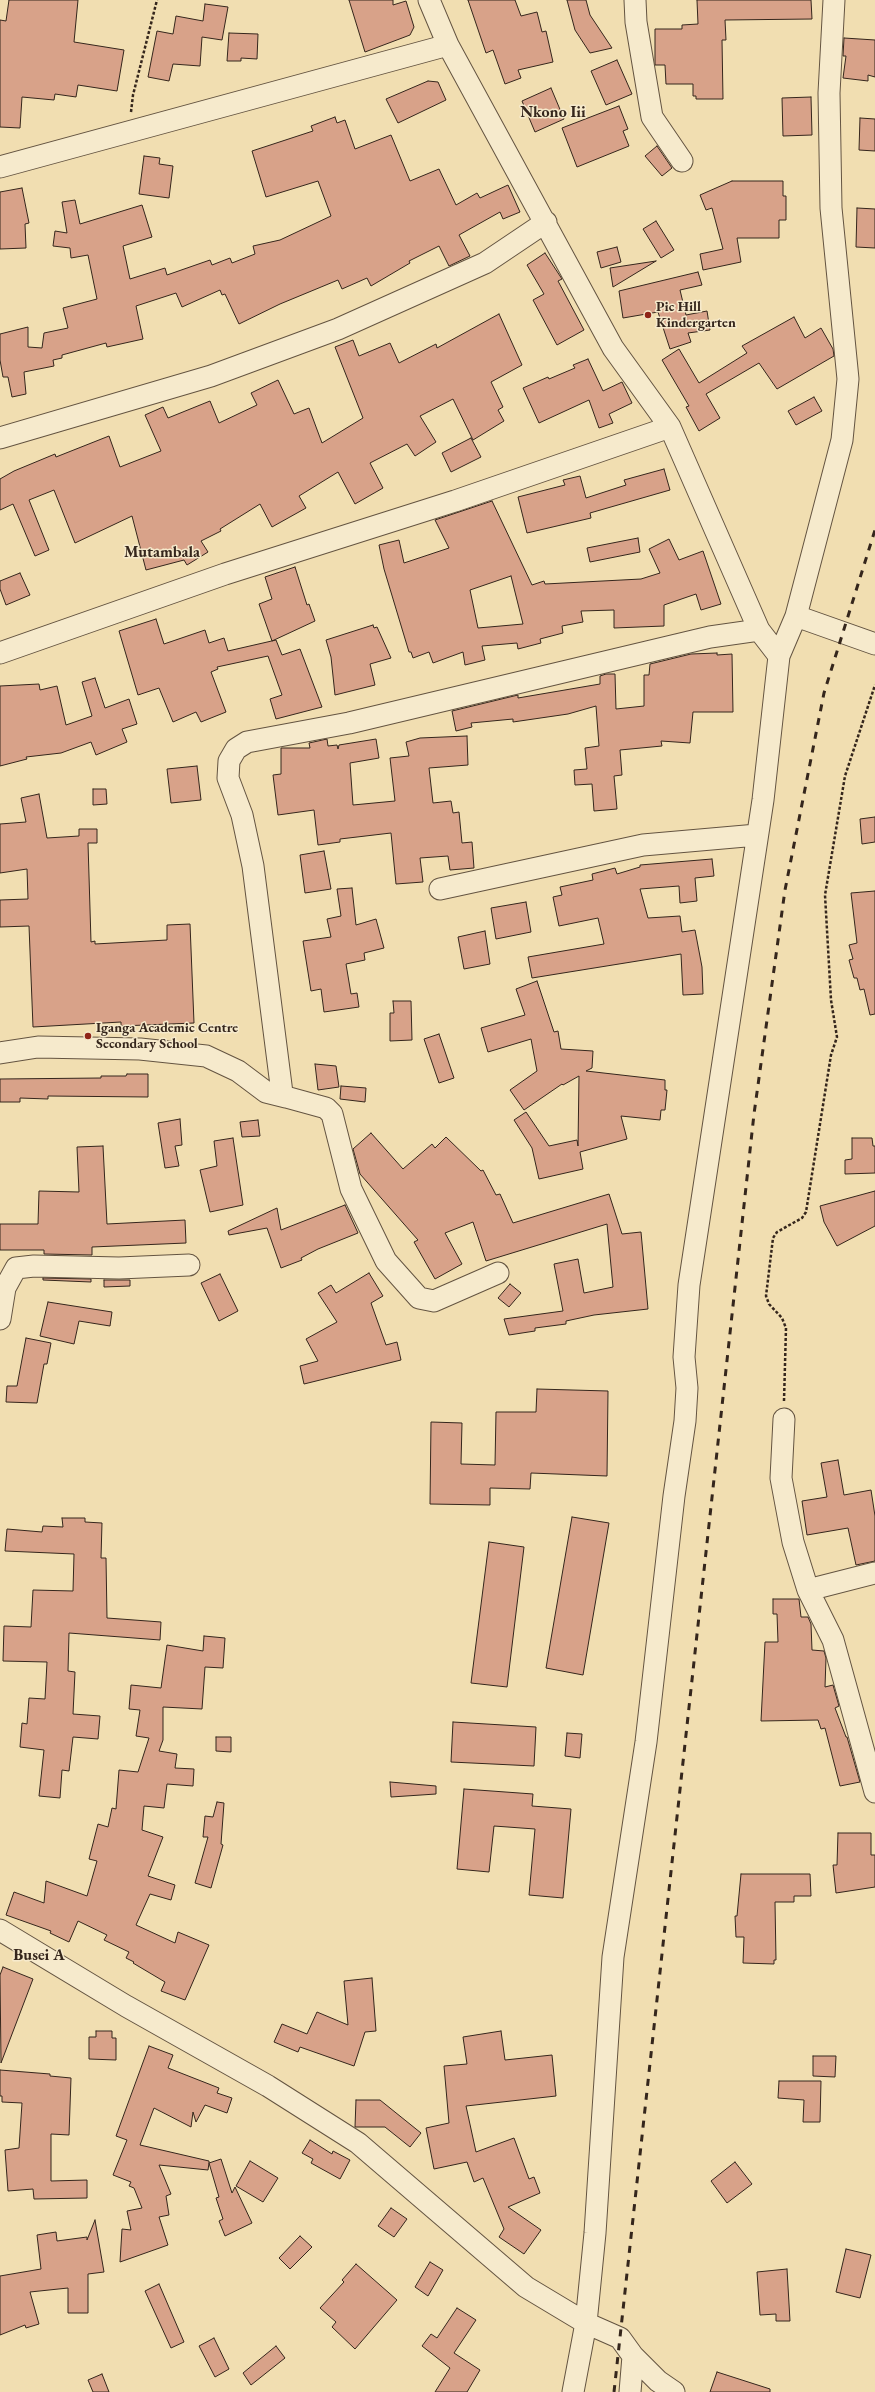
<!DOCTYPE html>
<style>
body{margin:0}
canvas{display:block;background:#f1deb1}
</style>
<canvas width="875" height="2392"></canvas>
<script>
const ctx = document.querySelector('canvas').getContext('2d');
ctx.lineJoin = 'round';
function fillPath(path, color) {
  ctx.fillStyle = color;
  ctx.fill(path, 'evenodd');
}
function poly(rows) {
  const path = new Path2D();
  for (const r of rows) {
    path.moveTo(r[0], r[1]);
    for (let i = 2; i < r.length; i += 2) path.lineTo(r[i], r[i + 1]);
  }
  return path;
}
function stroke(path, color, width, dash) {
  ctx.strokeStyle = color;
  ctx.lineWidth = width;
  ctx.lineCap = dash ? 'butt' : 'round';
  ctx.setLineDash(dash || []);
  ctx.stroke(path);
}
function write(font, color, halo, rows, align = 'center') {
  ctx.font = font + ' "EB Garamond",serif';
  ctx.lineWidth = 3;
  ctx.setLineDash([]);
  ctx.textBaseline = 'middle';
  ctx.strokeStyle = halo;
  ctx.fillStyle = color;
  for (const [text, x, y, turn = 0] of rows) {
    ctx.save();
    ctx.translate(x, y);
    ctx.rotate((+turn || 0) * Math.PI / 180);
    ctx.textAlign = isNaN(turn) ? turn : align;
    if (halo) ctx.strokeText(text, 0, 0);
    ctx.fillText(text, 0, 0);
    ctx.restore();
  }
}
const building = poly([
 [9,0,78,0,74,42,124,50,117,91,78,85,76,97,55,94,54,100,22,97,20,128,0,127,0,20,6,21,9,0],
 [349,0,393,0,393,5,406,1,414,27,410,35,365,52,349,0],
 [468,0,515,0,521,16,537,12,542,32,546,31,553,62,518,70,521,78,505,84,493,50,486,53,468,0],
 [567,0,586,0,590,15,612,48,590,53,575,30,567,0],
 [697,0,811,0,812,19,725,20,726,40,722,40,723,99,696,99,696,96,693,96,693,84,666,84,665,65,655,65,655,29,682,29,682,25,698,24,697,0],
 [205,4,228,7,222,40,202,37,200,66,173,64,169,81,148,77,157,31,173,34,176,16,203,21,205,4],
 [229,33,258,34,257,59,241,58,241,61,227,61,229,33],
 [844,38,875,40,875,77,868,75,868,81,843,78,846,56,843,56,844,38],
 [617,60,632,94,606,105,591,71,617,60],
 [428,81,438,82,446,100,398,123,386,99,428,81],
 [551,88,564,119,535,132,522,101,551,88],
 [811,97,812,135,783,136,782,98,811,97],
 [619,106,628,129,623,131,629,146,577,167,562,128,619,106],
 [335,117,337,123,345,120,355,149,391,135,410,181,439,169,456,205,477,193,480,198,508,185,520,212,503,219,500,212,459,235,470,256,449,266,439,246,409,261,410,263,371,286,367,278,342,289,338,280,280,304,239,324,225,294,222,295,220,290,182,307,176,293,136,306,143,339,107,347,106,343,62,355,62,358,53,360,54,366,24,372,26,394,12,397,8,377,3,377,0,360,0,334,28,327,28,347,42,348,44,333,68,328,63,308,97,299,88,255,71,258,70,248,53,246,55,231,67,233,62,202,75,200,80,224,142,205,152,237,123,246,130,279,165,268,167,275,210,260,212,265,230,258,232,263,255,254,253,246,280,240,331,216,318,181,266,197,252,151,313,131,311,126,335,117],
 [860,118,875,119,875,151,859,150,860,118],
 [657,146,672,168,662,176,645,156,657,146],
 [144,156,160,158,159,164,173,166,169,198,139,194,144,156],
 [732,181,783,181,783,196,786,196,786,220,779,220,779,238,737,238,741,262,703,270,700,254,723,249,712,208,706,210,700,195,732,181],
 [22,188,29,223,25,224,26,248,0,249,0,192,22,188],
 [857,208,875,209,875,248,856,247,857,208],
 [656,221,674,250,661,258,643,229,656,221],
 [617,247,621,262,601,268,597,252,617,247],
 [545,253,562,279,558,281,584,330,557,345,533,300,544,294,527,265,545,253],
 [656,261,613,287,610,268,656,261],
 [698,272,702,285,680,290,686,315,707,311,710,330,688,333,691,342,670,349,658,312,623,318,619,291,698,272],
 [499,314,522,365,491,382,503,407,498,410,504,421,473,440,453,399,420,416,436,442,415,456,407,444,370,463,383,488,355,504,338,472,299,496,306,508,272,527,260,504,220,529,221,531,201,541,208,552,187,565,184,560,146,570,132,516,75,543,54,490,29,500,49,550,35,556,13,504,0,510,0,479,14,471,55,454,56,457,109,436,120,467,161,451,145,415,163,407,168,418,210,401,219,423,257,405,251,393,278,380,294,414,309,408,322,443,363,418,335,347,353,340,359,356,390,343,399,363,436,344,437,348,499,314],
 [794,317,805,338,821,328,833,349,834,356,777,389,759,363,706,394,720,418,699,431,686,407,689,406,662,360,679,349,699,383,747,353,742,346,794,317],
 [588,359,603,391,622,382,632,403,609,414,613,423,599,428,589,400,539,423,523,388,548,377,549,379,575,368,573,365,588,359],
 [814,397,822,411,796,425,788,411,814,397],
 [471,438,481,457,451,472,442,453,471,438],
 [664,469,670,490,590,513,591,518,527,533,518,497,565,485,563,480,580,476,586,498,626,485,624,480,664,469],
 [492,501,532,585,544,581,545,584,641,579,660,573,649,549,669,539,679,560,703,551,721,604,701,610,696,594,664,605,664,626,614,628,614,610,581,611,583,622,562,626,563,633,540,639,541,643,518,649,517,643,482,646,485,660,465,665,463,652,433,663,429,652,413,658,411,652,409,652,384,569,379,545,399,540,404,563,449,548,435,520,492,501],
 [511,576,523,624,478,628,470,590,511,576],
 [638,538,640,552,590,562,587,548,638,538],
 [295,567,307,605,309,604,315,621,272,641,259,604,272,599,265,577,295,567],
 [20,573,30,595,6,605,0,589,0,581,20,573],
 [156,619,164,644,205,630,209,643,224,638,228,651,276,640,282,655,300,649,322,707,276,719,270,699,282,695,268,656,217,667,218,669,211,672,226,712,201,722,196,712,173,722,159,688,138,695,119,631,156,619],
 [373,625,374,628,377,627,391,658,370,664,375,685,335,695,331,657,326,640,373,625],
 [717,653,717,655,732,654,733,712,693,712,690,743,661,741,662,746,620,750,622,775,614,776,617,809,594,811,592,784,575,785,574,770,587,769,585,748,599,746,596,706,568,714,513,722,513,719,471,723,472,727,456,731,452,711,518,695,518,698,600,684,600,676,606,674,615,674,616,709,644,706,644,675,649,675,650,664,691,654,717,653],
 [95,678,105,708,129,699,137,724,122,729,127,742,96,755,91,742,61,753,26,757,27,759,0,766,0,686,39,684,40,690,57,686,66,725,92,716,82,682,95,678],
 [467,736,468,765,429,768,433,803,451,801,453,813,459,812,462,843,472,842,474,868,450,870,448,856,420,858,423,882,396,884,391,833,340,839,340,842,318,845,314,810,278,815,273,775,281,774,281,748,310,748,309,743,327,739,328,746,337,745,338,749,339,745,376,739,379,758,350,763,353,805,395,801,390,758,409,756,406,742,420,738,467,736],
 [197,766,201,800,171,803,167,769,197,766],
 [93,789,106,789,107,804,93,805,93,789],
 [39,794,47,838,79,836,79,829,97,829,97,843,88,843,91,942,95,941,95,944,167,940,167,925,190,924,194,1023,121,1026,121,1022,33,1027,29,926,0,927,0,900,28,899,27,869,0,873,0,824,26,822,21,798,39,794],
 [875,817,875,842,862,844,860,819,875,817],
 [324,851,331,889,305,893,300,855,324,851],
 [712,859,714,876,695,878,697,901,680,903,679,886,640,889,648,918,680,916,682,932,695,930,702,967,703,994,683,995,681,954,532,978,528,957,604,944,598,918,559,926,553,897,562,895,560,887,593,880,592,874,615,868,617,874,640,867,640,865,712,859],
 [352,888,356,925,376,919,384,948,364,953,365,960,346,964,351,994,357,993,359,1007,324,1012,321,989,311,991,303,941,331,937,327,919,341,916,337,889,352,888],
 [875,891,875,1014,870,1015,864,989,860,990,857,978,854,978,849,960,853,959,849,945,857,943,851,893,875,891],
 [526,902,531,932,496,939,491,908,526,902],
 [485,931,490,964,464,969,458,937,485,931],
 [537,981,554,1032,558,1031,561,1049,593,1051,592,1068,586,1071,665,1080,665,1090,667,1090,665,1110,661,1110,660,1120,621,1116,627,1139,580,1152,583,1169,539,1179,532,1148,514,1120,526,1112,549,1146,577,1140,578,1146,579,1076,563,1085,562,1084,524,1110,510,1090,537,1071,531,1039,488,1052,481,1028,525,1015,516,989,537,981],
 [393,1001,411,1001,412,1040,390,1041,390,1013,394,1013,393,1001],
 [439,1034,454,1078,439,1083,424,1039,439,1034],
 [315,1064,336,1066,339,1087,318,1090,315,1064],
 [127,1074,148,1074,148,1097,48,1096,48,1099,20,1098,20,1102,0,1102,0,1079,101,1078,101,1076,126,1076,127,1074],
 [341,1086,366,1088,365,1102,340,1099,341,1086],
 [180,1119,182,1145,175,1146,179,1166,165,1168,158,1123,180,1119],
 [258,1120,260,1136,242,1137,240,1122,258,1120],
 [371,1133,403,1169,432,1144,435,1148,446,1137,481,1171,483,1170,496,1195,500,1194,513,1223,609,1194,622,1234,641,1232,648,1309,594,1315,566,1321,566,1324,535,1328,535,1331,509,1335,504,1319,563,1311,554,1264,578,1259,584,1293,613,1287,607,1224,486,1261,473,1222,445,1233,462,1264,435,1279,414,1242,418,1240,360,1174,353,1149,371,1133],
 [233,1138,243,1205,210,1212,200,1170,217,1166,214,1141,233,1138],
 [852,1138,872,1138,873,1146,875,1146,875,1173,845,1174,845,1160,852,1159,852,1138],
 [103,1146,107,1224,185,1220,186,1243,92,1247,92,1255,44,1254,44,1250,0,1250,0,1224,38,1224,39,1191,79,1192,77,1147,103,1146],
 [875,1191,875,1226,837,1246,824,1222,820,1206,875,1191],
 [345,1205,358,1233,318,1249,301,1258,302,1260,281,1268,267,1228,229,1235,228,1231,277,1208,281,1230,345,1205],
 [369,1273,383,1296,371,1303,386,1345,397,1342,401,1360,304,1384,300,1366,318,1361,306,1339,337,1322,318,1293,331,1285,336,1293,369,1273],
 [220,1274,238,1311,219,1321,201,1283,220,1274],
 [43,1278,91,1279,91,1282,43,1280,43,1278],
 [104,1280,130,1280,130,1286,104,1287,104,1280],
 [510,1284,521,1293,509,1307,498,1298,510,1284],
 [48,1302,112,1312,110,1326,79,1321,74,1344,40,1336,48,1302],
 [26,1338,51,1343,47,1364,44,1364,37,1403,6,1402,7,1386,17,1386,26,1338],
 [537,1389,608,1391,607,1476,531,1473,530,1489,490,1488,490,1505,430,1504,431,1422,462,1423,461,1464,495,1465,496,1412,536,1412,537,1389],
 [838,1460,844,1495,871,1490,875,1516,875,1561,856,1565,848,1528,807,1535,802,1501,827,1497,821,1463,838,1460],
 [572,1517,609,1523,583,1675,546,1668,572,1517],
 [62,1518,85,1518,85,1522,102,1523,101,1558,106,1558,107,1618,161,1622,160,1640,69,1633,68,1671,75,1672,73,1714,100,1716,98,1739,73,1737,69,1771,62,1770,60,1798,39,1796,44,1750,20,1747,22,1723,27,1724,29,1698,45,1699,47,1662,3,1661,4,1626,31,1627,33,1590,73,1591,74,1554,5,1551,7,1529,42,1532,43,1526,63,1527,62,1518],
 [489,1542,524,1547,507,1687,471,1683,489,1542],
 [773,1599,799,1599,801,1617,808,1617,811,1624,812,1650,824,1651,826,1658,825,1687,833,1685,839,1706,835,1708,846,1737,847,1737,860,1782,840,1786,825,1728,821,1729,818,1720,761,1721,765,1642,778,1642,777,1614,773,1614,773,1599],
 [204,1636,225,1638,223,1668,205,1667,202,1709,163,1707,163,1740,159,1751,177,1754,175,1768,194,1769,193,1786,167,1784,164,1808,144,1806,142,1830,163,1837,148,1876,175,1885,171,1900,150,1894,136,1925,175,1943,178,1932,209,1945,185,2000,161,1991,165,1982,133,1963,134,1962,126,1958,129,1952,104,1940,107,1935,78,1921,69,1942,50,1933,51,1931,6,1915,14,1892,44,1903,46,1881,87,1896,97,1861,89,1859,98,1824,108,1827,112,1808,116,1809,119,1770,138,1772,149,1738,136,1736,140,1710,129,1709,131,1685,161,1688,167,1645,203,1651,204,1636],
 [453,1722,536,1727,534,1766,451,1762,453,1722],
 [567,1733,582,1734,580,1758,565,1756,567,1733],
 [216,1737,231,1737,231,1752,216,1751,216,1737],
 [390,1782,436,1786,436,1794,391,1797,390,1782],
 [464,1789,533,1794,532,1806,571,1809,563,1898,529,1895,535,1829,494,1826,489,1872,457,1869,464,1789],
 [217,1802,224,1803,221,1844,223,1845,211,1888,195,1883,208,1837,203,1837,205,1816,213,1817,217,1802],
 [838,1833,871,1833,871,1855,875,1855,875,1887,836,1893,833,1865,837,1865,838,1833],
 [741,1874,810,1874,811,1896,794,1896,794,1902,775,1902,776,1960,774,1960,774,1964,743,1963,744,1937,736,1937,735,1916,737,1916,741,1874],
 [3,1967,33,1979,1,2063,0,1975,3,1967],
 [372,1978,376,2031,365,2032,354,2066,300,2047,298,2052,274,2042,282,2024,307,2034,317,2012,348,2025,344,1981,372,1978],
 [96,2031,112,2031,112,2038,116,2038,116,2060,89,2059,89,2037,96,2037,96,2031],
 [501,2031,505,2060,552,2055,556,2096,466,2106,476,2152,514,2138,529,2179,534,2177,540,2193,508,2207,541,2230,524,2254,499,2237,504,2229,483,2178,474,2182,467,2162,434,2169,426,2128,449,2123,444,2066,467,2064,463,2037,501,2031],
 [149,2046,173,2055,168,2068,219,2088,217,2093,232,2098,227,2113,205,2105,196,2122,193,2112,191,2127,154,2108,140,2145,209,2161,209,2163,221,2159,232,2193,235,2187,252,2223,225,2236,219,2221,223,2219,216,2198,219,2197,209,2163,208,2170,159,2165,171,2194,166,2196,169,2215,159,2217,168,2245,120,2262,122,2229,131,2230,127,2211,142,2208,134,2188,129,2186,131,2182,113,2175,127,2140,116,2136,149,2046],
 [813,2056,836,2056,835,2077,813,2076,813,2056],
 [0,2070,50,2074,50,2076,71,2078,69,2135,51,2134,51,2181,87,2180,87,2198,34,2199,33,2189,8,2191,5,2150,19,2148,22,2103,2,2102,2,2096,0,2096,0,2070],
 [779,2081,821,2081,820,2122,803,2122,804,2100,778,2098,779,2081],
 [356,2100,380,2100,421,2133,410,2147,385,2127,355,2127,356,2100],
 [310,2140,332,2154,333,2151,350,2160,340,2179,311,2163,313,2159,302,2153,310,2140],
 [250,2161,278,2178,263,2202,236,2186,250,2161],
 [735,2162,752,2184,727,2203,711,2181,735,2162],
 [391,2208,407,2219,394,2237,378,2226,391,2208],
 [95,2220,104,2272,88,2274,88,2313,68,2313,68,2288,30,2292,39,2324,26,2328,25,2325,0,2335,0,2276,41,2269,37,2235,56,2232,57,2241,87,2237,87,2240,95,2220],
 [300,2236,312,2247,290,2269,279,2258,300,2236],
 [846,2249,871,2255,860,2298,836,2292,846,2249],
 [430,2262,443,2270,428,2296,415,2287,430,2262],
 [356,2264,397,2300,355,2349,332,2327,336,2322,320,2308,344,2282,342,2280,356,2264],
 [787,2269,790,2321,776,2321,776,2314,760,2315,757,2272,787,2269],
 [159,2284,184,2342,171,2348,145,2291,159,2284],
 [457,2308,476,2320,454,2353,480,2370,467,2392,435,2392,450,2368,422,2346,431,2334,437,2338,457,2308],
 [214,2338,229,2369,215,2377,199,2346,214,2338],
 [276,2346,285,2358,251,2385,243,2373,276,2346],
 [717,2372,770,2389,770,2392,710,2392,717,2372],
 [102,2374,109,2392,93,2392,88,2380,102,2374]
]);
const path = poly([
 [131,112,133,95,157,0],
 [784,1401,786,1328,782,1318,769,1304,766,1296,773,1238,777,1232,802,1218,806,1212,831,1055,837,1037,831,1000,825,895,845,776,875,685]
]);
const minor = poly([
 [429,0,448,45,613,348,670,427,759,630,779,656],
 [635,0,636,22,652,117,682,161],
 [0,167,448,45],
 [0,438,211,376,338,329,485,263,546,222],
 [796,616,875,644],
 [0,653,225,574,455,501,670,427],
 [440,889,643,845,757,835],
 [0,1053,38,1047,140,1049,206,1056,238,1071,266,1092,286,1097],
 [498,1273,434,1301,419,1298,386,1261,351,1189,332,1114,326,1108,286,1097,282,1093,253,866,242,815,228,778,229,761,236,749,247,742,349,723,710,637,759,630],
 [0,1319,5,1288,16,1268,34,1266,119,1268,189,1265],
 [784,1419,781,1478,793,1542,808,1590,833,1640,875,1792],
 [808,1590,875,1573],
 [0,1930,126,2006,268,2086,358,2143,526,2287,586,2323,620,2338,633,2356,658,2381,674,2392],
 [573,2392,586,2323,595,2233,613,1957,646,1742,674,1496,685,1421,687,1388,684,1357,689,1285,763,800,779,656,796,616,842,440,848,379,831,208,829,93,834,0],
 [630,2392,633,2356]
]);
const rail = poly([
 [614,2392,754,1114,785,890,824,693,875,530]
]);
const markers = [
 [648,315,4,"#8f2418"],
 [88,1036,4,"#8f2418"]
];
const poiNames = [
 ["Pic Hill",656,307],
 ["Kindergarten",656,323],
 ["Iganga Academic Centre",96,1028],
 ["Secondary School",96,1044]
];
const quarterNames = [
 ["Nkono Iii",553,113],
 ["Mutambala",162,553],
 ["Busei A",39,1956]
];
fillPath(building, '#d8a289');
stroke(building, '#35261c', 1);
stroke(minor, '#645441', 23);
stroke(path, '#35261c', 2.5, [3, 2]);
stroke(minor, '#f6eacc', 21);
stroke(rail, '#35261c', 3, [7, 7]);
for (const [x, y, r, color] of markers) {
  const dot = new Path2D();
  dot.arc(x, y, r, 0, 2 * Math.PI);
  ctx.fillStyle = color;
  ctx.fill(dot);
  stroke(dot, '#f6eacc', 1.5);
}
write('bold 14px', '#35261c', '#f6eacc', poiNames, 'left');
write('bold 16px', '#35261c', '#f6eacc', quarterNames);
</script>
